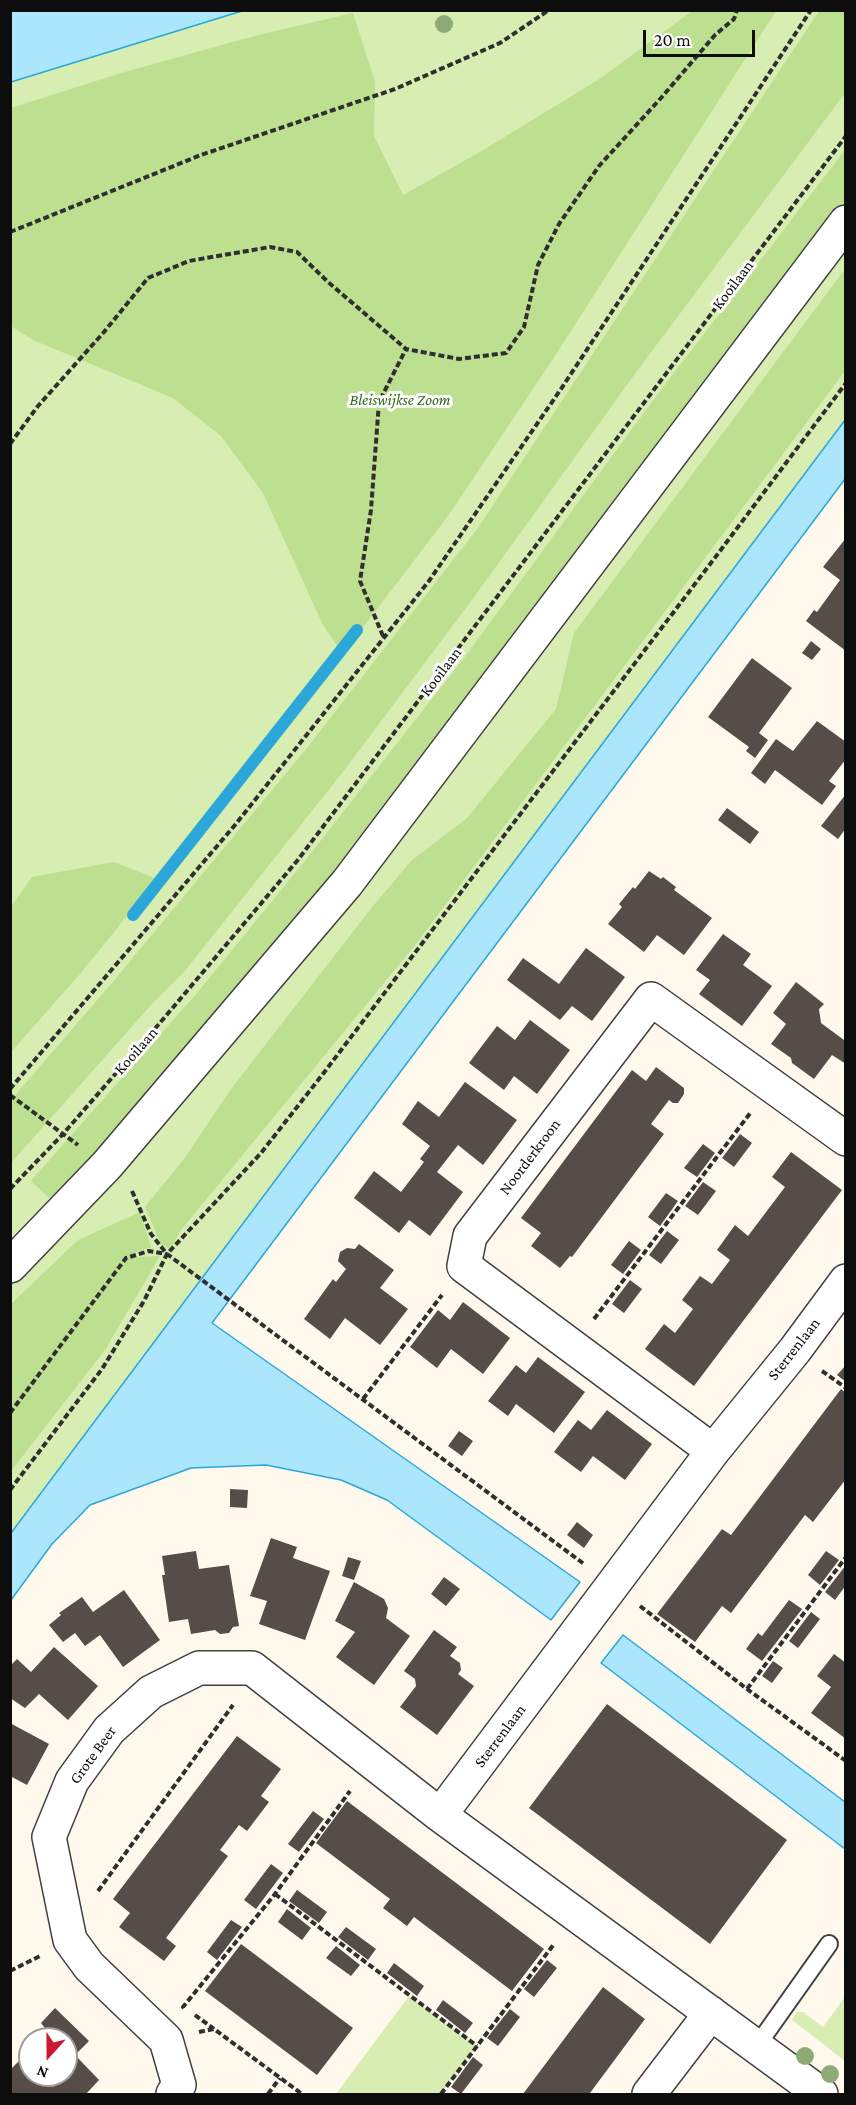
<!DOCTYPE html>
<style>
body{margin:0}
#map{position:relative;width:856px;height:2105px;overflow:hidden;background:#fff9ed;font-family:"Crimson Pro",serif}
canvas{display:block}
.frame{position:absolute;inset:0;border:12px solid #0d0d0d;pointer-events:none}
.north{position:absolute;left:18px;top:2027px;width:60px;height:60px;box-sizing:border-box;background:#fff;border:2px solid #9e9e9e;border-radius:50%;rotate:201deg;font-size:16px;font-weight:700;line-height:24px;text-align:center;color:#0d0d0d}
.north::after{content:'';display:block;margin:auto;width:21px;height:27px;background:#ca1833;clip-path:polygon(50% 0,100% 100%,50% 72%,0 100%)}
.scale{position:absolute;left:643px;top:30px;width:112px;height:27px;box-sizing:border-box;border:3px solid #0d0d0d;border-top:0;padding-left:8px;font-size:18px;line-height:21px;white-space:nowrap;color:#0d0d0d;-webkit-text-stroke:4px #fff;paint-order:stroke}
</style>
<div id="map">
<canvas width="856" height="2105"></canvas>
<div class="frame"></div>
<div class="north">N</div>
<div class="scale">20 m</div>
</div>
<script>
const ctx = document.querySelector('canvas').getContext('2d');
ctx.lineJoin = 'round';
function fillPath(path, color) {
  ctx.fillStyle = color;
  ctx.fill(path, 'evenodd');
}
function poly(rows) {
  const path = new Path2D();
  for (const r of rows) {
    path.moveTo(r[0], r[1]);
    for (let i = 2; i < r.length; i += 2) path.lineTo(r[i], r[i + 1]);
  }
  return path;
}
function stroke(path, color, width, dash) {
  ctx.strokeStyle = color;
  ctx.lineWidth = width;
  ctx.lineCap = dash ? 'butt' : 'round';
  ctx.setLineDash(dash || []);
  ctx.stroke(path);
}
function write(font, color, halo, rows, align = 'center') {
  ctx.font = font + ' "Crimson Pro",serif';
  ctx.lineWidth = 6;
  ctx.setLineDash([]);
  ctx.textBaseline = 'middle';
  ctx.strokeStyle = halo;
  ctx.fillStyle = color;
  for (const [text, x, y, turn = 0] of rows) {
    ctx.save();
    ctx.translate(x, y);
    ctx.rotate((+turn || 0) * Math.PI / 180);
    ctx.textAlign = isNaN(turn) ? turn : align;
    if (halo) ctx.strokeText(text, 0, 0);
    ctx.fillText(text, 0, 0);
    ctx.restore();
  }
}
const green = poly([
 [11,11,845,11,845,456,11,1558],
 [409,1996,477,2046,441,2094,336,2094],
 [845,1997,845,2061,792,2020,797,2012,803,2012,823,2027]
]);
const forest = poly([
 [692,11,776,11,551,362,448,516,368,621,341,652,322,623,263,493,221,436,173,398,33,340,11,326,11,108,121,73,258,35,353,13,375,82,374,136,403,195,480,152,601,78],
 [819,11,845,11,845,93,637,371,472,600,346,768,184,972,151,1005,11,1163,11,1100,112,983,307,748,478,528],
 [845,150,845,200,823,231,624,486,333,877,83,1166,50,1199,31,1181,197,993,304,862,464,658,651,403],
 [845,269,845,371,416,944,181,1230,170,1249,161,1244,145,1207,184,1159,231,1089,373,906,411,861,467,818,556,709,574,633],
 [114,862,157,879,80,974,11,1052,11,907,32,877],
 [140,1212,151,1247,133,1253,136,1257,160,1256,105,1350,11,1471,11,1304,78,1240]
]);
const water = poly([
 [11,10,242,10,242,11,11,82,11,10],
 [845,420,845,479,212,1323,580,1582,551,1620,387,1500,341,1480,266,1465,191,1468,90,1505,52,1544,11,1600,11,1533,845,420],
 [623,1635,845,1802,845,1849,601,1663,623,1635]
]);
const stream = poly([
 [133,915,357,630]
]);
const building = poly([
 [846,538,846,651,806,621,814,610,817,612,840,580,823,567],
 [811,641,821,649,812,660,802,653],
 [752,658,792,688,759,733,768,740,755,758,746,751,749,747,708,717],
 [817,721,846,742,846,759,829,781,836,786,822,805,775,770,765,784,751,773,776,739,793,751],
 [846,794,846,828,838,839,821,826],
 [727,808,759,832,750,844,718,820],
 [649,871,661,879,663,877,676,887,674,890,712,918,684,955,657,935,644,952,608,924,622,907,619,904,633,887,635,889],
 [723,934,751,954,743,965,772,986,742,1026,699,994,710,980,696,970],
 [586,948,625,977,592,1021,572,1006,560,1020,507,980,523,958,559,984],
 [796,982,824,1004,819,1009,821,1023,844,1040,846,1037,846,1064,832,1055,814,1079,792,1063,791,1058,771,1044,786,1024,773,1013],
 [530,1020,570,1050,537,1094,514,1076,504,1090,469,1063,497,1026,515,1040],
 [656,1067,684,1088,684,1094,678,1103,673,1103,669,1100,651,1124,664,1134,572,1257,570,1256,560,1268,531,1246,541,1233,521,1218,632,1070,646,1081],
 [465,1082,517,1120,483,1165,458,1145,437,1172,463,1192,430,1236,409,1220,399,1233,354,1198,374,1171,401,1192,424,1162,420,1159,430,1146,402,1124,418,1101,439,1117],
 [740,1134,752,1143,734,1167,722,1158],
 [703,1144,715,1153,697,1177,684,1168],
 [791,1152,842,1190,694,1386,645,1349,664,1324,675,1333,693,1309,682,1300,700,1276,712,1284,730,1260,717,1250,735,1225,748,1236,785,1187,772,1177],
 [703,1182,716,1191,698,1215,685,1206],
 [666,1193,678,1201,660,1226,648,1217],
 [667,1231,679,1240,661,1264,649,1255],
 [629,1241,641,1250,623,1274,611,1265],
 [359,1244,394,1270,380,1288,408,1309,380,1345,345,1318,330,1339,304,1319,333,1279,336,1282,346,1269,338,1261,340,1252,347,1248,355,1249],
 [630,1280,642,1289,624,1313,612,1304],
 [463,1302,510,1338,483,1374,451,1349,437,1368,410,1347,438,1310,450,1320],
 [538,1357,585,1392,554,1433,516,1404,508,1416,488,1401,516,1365,526,1373],
 [846,1365,846,1382,837,1375],
 [841,1389,846,1393,846,1479,813,1522,805,1515,731,1613,722,1606,695,1642,657,1614,722,1529,731,1535],
 [607,1410,652,1444,625,1480,593,1456,581,1472,554,1452,578,1420,591,1430],
 [459,1431,473,1441,462,1456,448,1446],
 [230,1489,248,1490,247,1508,230,1507],
 [577,1522,593,1535,584,1548,567,1535],
 [271,1538,297,1547,293,1558,330,1571,305,1640,259,1624,267,1601,250,1596],
 [196,1551,199,1569,229,1565,239,1626,233,1627,229,1633,220,1634,215,1630,191,1634,188,1619,169,1622,162,1575,165,1575,162,1556],
 [826,1551,839,1560,820,1585,808,1575],
 [348,1557,361,1561,354,1580,342,1576],
 [846,1565,846,1585,835,1600,825,1592],
 [444,1577,460,1589,446,1606,431,1594],
 [354,1582,384,1599,388,1608,386,1618,410,1636,374,1685,336,1657,355,1632,335,1621],
 [124,1590,160,1640,123,1667,100,1635,85,1646,75,1633,63,1642,49,1625,61,1615,59,1613,82,1597,93,1612],
 [789,1600,802,1609,762,1661,746,1649,758,1633,762,1636],
 [811,1612,820,1619,798,1648,789,1641],
 [434,1630,457,1647,450,1656,460,1663,461,1670,458,1674,474,1686,437,1735,400,1707,416,1686,415,1679,404,1671],
 [54,1647,98,1686,68,1720,39,1694,25,1708,10,1698,10,1666,17,1659,31,1672],
 [834,1654,846,1663,846,1739,811,1713,831,1687,817,1676],
 [773,1661,783,1668,772,1683,762,1676],
 [607,1704,787,1840,710,1944,529,1808],
 [10,1723,49,1744,27,1785,10,1776],
 [237,1736,281,1769,261,1796,269,1802,247,1831,239,1825,220,1850,228,1856,166,1938,176,1946,164,1961,119,1927,130,1913,113,1899],
 [347,1801,544,1949,512,1991,414,1917,407,1926,383,1908,390,1899,316,1843],
 [313,1811,324,1819,299,1852,288,1844],
 [271,1864,283,1873,256,1909,244,1900],
 [297,1890,327,1912,319,1923,289,1901],
 [287,1909,311,1928,302,1940,278,1922],
 [231,1920,242,1927,217,1960,207,1952],
 [346,1927,376,1949,368,1960,338,1937],
 [241,1944,353,2028,317,2075,205,1991],
 [336,1946,360,1965,351,1976,326,1958],
 [547,1960,557,1968,534,1997,524,1989],
 [394,1963,424,1986,417,1996,387,1973],
 [603,1987,645,2019,590,2093,588,2094,523,2094],
 [443,2000,473,2023,465,2033,436,2010],
 [55,2008,89,2041,75,2055,99,2080,86,2094,10,2094,10,2070,30,2050,30,2075,66,2075,66,2039,41,2039,48,2032,41,2023],
 [510,2009,520,2017,498,2046,487,2038],
 [473,2057,483,2065,461,2094,451,2087]
]);
const path = poly([
 [10,232,201,155,395,89,500,43,549,10],
 [10,444,38,406,104,332,148,278,189,261,270,247,297,252,328,282,406,349,459,359,506,353,524,327,538,265,559,224,599,166,661,98,715,35,734,19,737,10],
 [383,636,360,581,371,510,379,402,406,349],
 [10,1089,235,825,429,581,561,389,811,10],
 [10,1095,78,1145],
 [10,1189,63,1134,159,1024,297,861,846,136],
 [132,1191,151,1234,167,1254,584,1564],
 [594,1319,751,1112],
 [822,1371,846,1388],
 [363,1399,442,1295],
 [10,1413,126,1258,149,1251,167,1254],
 [10,1490,102,1369,144,1301,167,1254,261,1153,326,1070,717,555,846,383],
 [640,1606,747,1689,846,1761],
 [747,1689,846,1557],
 [98,1891,233,1705],
 [275,1894,477,2046],
 [10,1971,40,1956],
 [184,2008,183,2007,275,1894,350,1791],
 [195,2015,214,2029],
 [199,2032,214,2029,302,2094],
 [268,2094,280,2078],
 [441,2094,554,1944]
]);
const lane = poly([
 [756,2047,829,1944]
]);
const street = poly([
 [10,1266,107,1165,347,883,846,222],
 [713,1451,464,1266,470,1236,651,999,846,1139],
 [173,2094,179,2085,166,2040,89,1966,70,1940,49,1837,72,1781,109,1730,151,1692,199,1668,252,1668,440,1815],
 [649,2094,711,2013],
 [821,2094,440,1815,713,1451,795,1350,846,1281]
]);
const trees = [
 [444,24],
 [805,2056],
 [830,2074]
];
const streetNames = [
 ["Kooilaan",733,285,-53],
 ["Kooilaan",441,672,-53],
 ["Kooilaan",136,1051,-49],
 ["Noorderkroon",530,1157,-53],
 ["Sterrenlaan",794,1349,-52],
 ["Sterrenlaan",500,1736,-53],
 ["Grote Beer",93,1755,-54]
];
const parkNames = [
 ["Bleiswijkse Zoom",400,400]
];
fillPath(green, '#d7edb2');
fillPath(forest, '#bce090');
fillPath(water, '#abe6fc');
stroke(water, '#2ba7da', 1.5);
stroke(stream, '#2ba7da', 12);
fillPath(building, '#564c48');
stroke(lane, '#404040', 20);
stroke(street, '#404040', 36);
stroke(path, '#2f2f2f', 4, [6, 3]);
stroke(lane, '#fff', 16);
stroke(street, '#fff', 33);
ctx.fillStyle = '#8eab77';
for (const [x, y] of trees) {
  ctx.beginPath();
  ctx.arc(x, y, 9, 0, 2 * Math.PI);
  ctx.fill();
}
write('16px', '#0d0d0d', '#fff', streetNames);
write('italic 16px', '#316b17', '#fff', parkNames);
</script>
